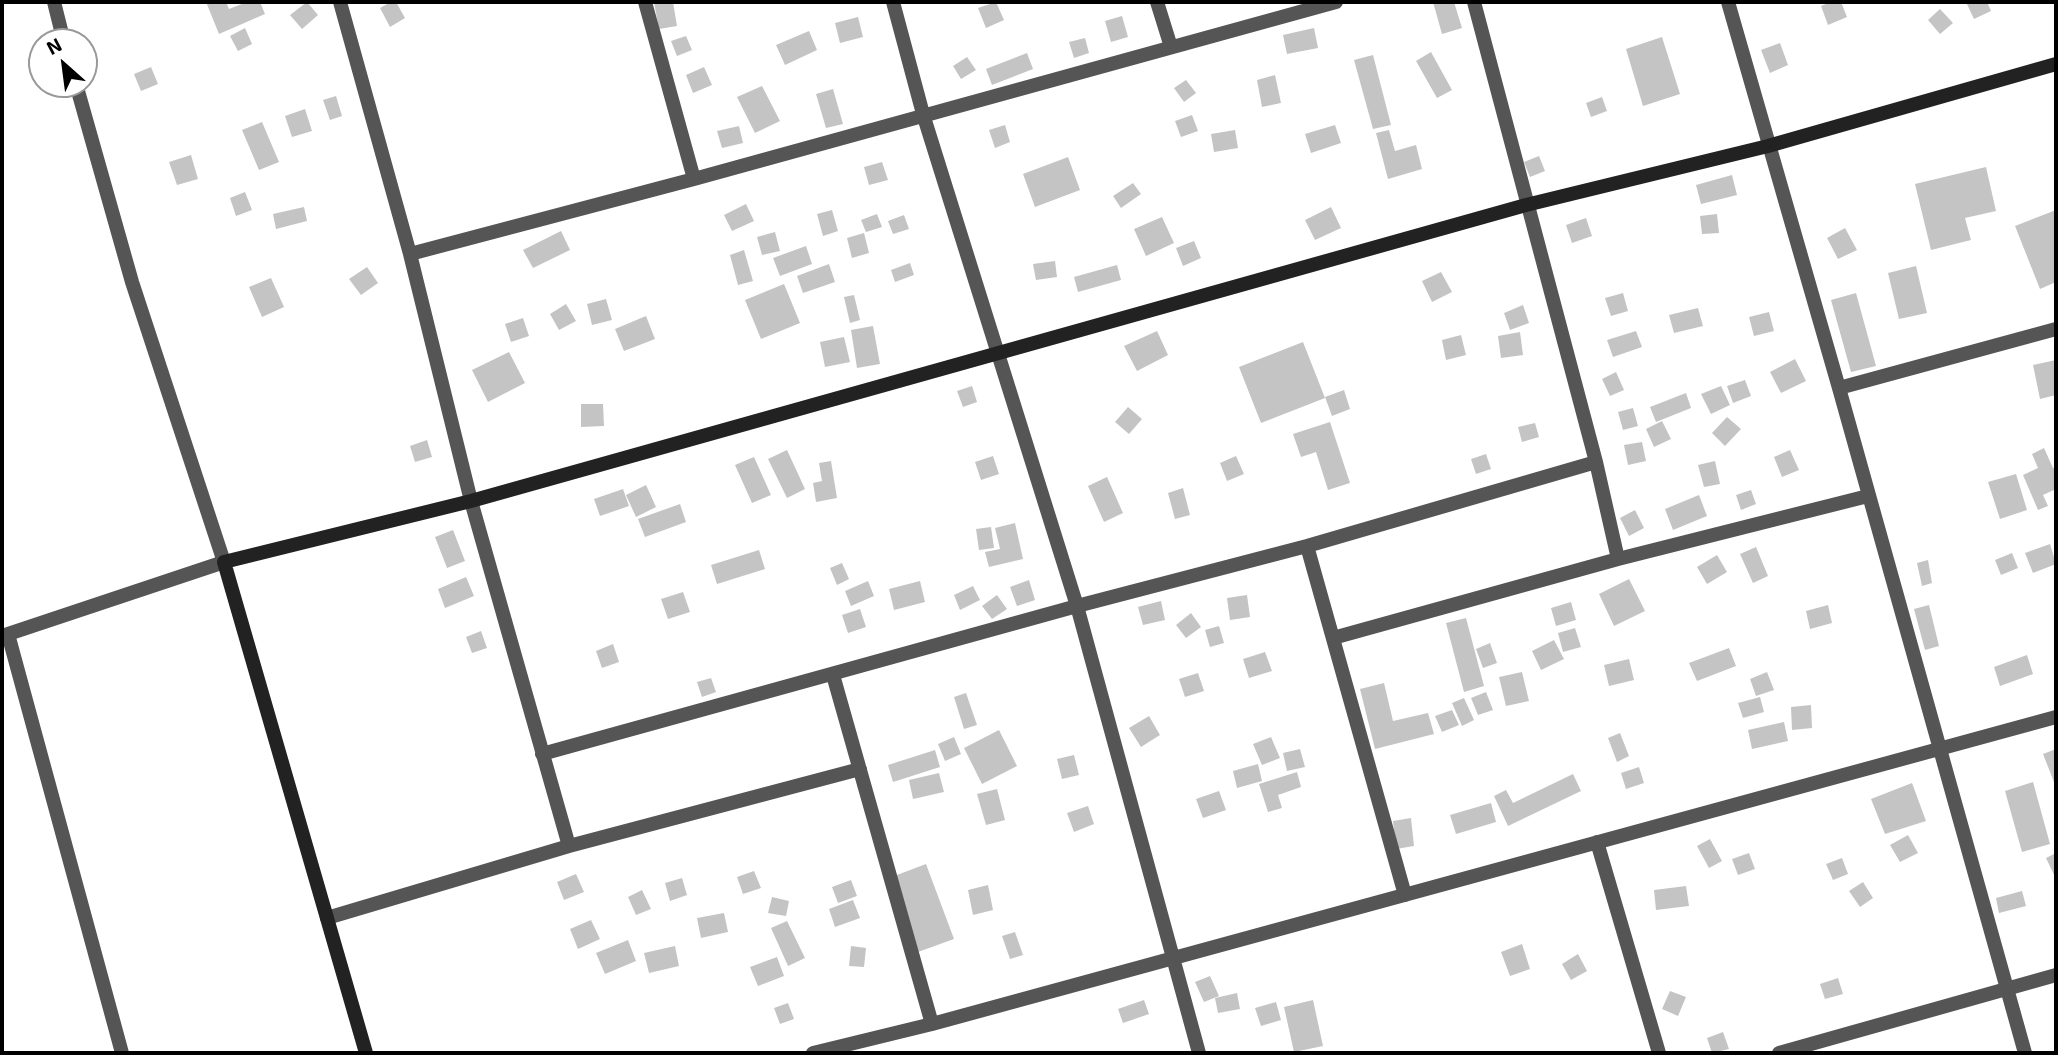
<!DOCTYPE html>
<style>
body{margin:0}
#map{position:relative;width:2058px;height:1055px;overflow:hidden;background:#fff;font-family:"Exo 2",sans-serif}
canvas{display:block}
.frame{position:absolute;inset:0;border:4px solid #000;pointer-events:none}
.north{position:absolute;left:28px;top:28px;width:70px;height:70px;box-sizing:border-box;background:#fff;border:2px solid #999;border-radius:50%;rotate:332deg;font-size:19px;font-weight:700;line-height:28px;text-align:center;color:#000}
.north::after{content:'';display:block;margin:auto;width:24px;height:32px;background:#000;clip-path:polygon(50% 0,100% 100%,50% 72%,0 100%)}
</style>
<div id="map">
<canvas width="2058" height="1055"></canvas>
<div class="frame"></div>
<div class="north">N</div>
</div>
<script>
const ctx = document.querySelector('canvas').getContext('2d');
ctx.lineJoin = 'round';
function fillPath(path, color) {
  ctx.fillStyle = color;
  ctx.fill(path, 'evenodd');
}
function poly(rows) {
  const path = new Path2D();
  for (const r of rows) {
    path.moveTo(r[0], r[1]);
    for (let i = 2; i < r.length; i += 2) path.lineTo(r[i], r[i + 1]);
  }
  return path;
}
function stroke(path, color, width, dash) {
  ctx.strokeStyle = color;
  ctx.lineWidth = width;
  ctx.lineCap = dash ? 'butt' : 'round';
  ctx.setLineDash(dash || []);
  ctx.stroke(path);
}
const building = poly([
 [206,2,226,2,229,9,247,2,260,2,265,14,219,34],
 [307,2,318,15,302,29,290,15],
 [391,2,396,2,405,18,390,27,380,8],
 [654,2,673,2,677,26,659,29],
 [996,2,1004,20,986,28,978,8],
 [1433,2,1454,2,1462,28,1442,34],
 [1831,2,1841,2,1847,17,1828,25,1821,6],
 [1966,2,1987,2,1991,11,1974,19],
 [1940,9,1953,23,1940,34,1928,20],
 [1122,16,1128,37,1111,42,1105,21],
 [858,17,863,37,840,43,835,23],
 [245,28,252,44,238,51,230,36],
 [1314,28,1318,48,1287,54,1283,35],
 [809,31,817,50,785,65,776,45],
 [686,36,692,50,677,56,671,41],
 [1662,37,1680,94,1643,106,1626,49],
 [1085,38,1089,53,1074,58,1069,42],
 [1780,43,1788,65,1770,73,1761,50],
 [1431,52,1452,90,1437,98,1416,61],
 [1027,53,1033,69,992,85,986,69],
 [1373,55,1391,125,1373,129,1354,60],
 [967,57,976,70,961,79,953,66],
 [151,67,158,84,141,91,134,74],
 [704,67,712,85,693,93,686,75],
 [1275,75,1281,103,1262,107,1257,80],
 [1186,80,1196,93,1184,102,1174,88],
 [762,86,780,121,755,133,737,97],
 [833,89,843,124,826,128,816,94],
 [336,96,342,116,330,120,323,100],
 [1602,97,1607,111,1591,117,1586,103],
 [305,109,312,131,292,137,285,116],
 [1192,115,1198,131,1181,137,1175,121],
 [262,122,279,162,259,170,242,130],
 [1005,125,1010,142,995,148,989,130],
 [1335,125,1341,143,1311,153,1305,134],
 [739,126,743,143,722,148,717,131],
 [1235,130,1238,148,1214,152,1211,134],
 [1389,130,1395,151,1416,145,1422,169,1388,179,1376,133],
 [191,155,198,179,177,185,169,162],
 [1539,156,1545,171,1530,177,1524,162],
 [1068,157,1080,190,1035,207,1023,174],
 [882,162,888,180,869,185,864,167],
 [1986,167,1996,211,1965,218,1971,240,1931,250,1915,184],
 [1732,175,1737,195,1701,204,1696,185],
 [1133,183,1141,194,1121,208,1113,196],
 [245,192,252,210,236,216,230,198],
 [746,204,754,221,732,231,724,215],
 [304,207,307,221,276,229,273,214],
 [1331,207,1341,228,1315,240,1305,220],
 [832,210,838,231,823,236,817,214],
 [2056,210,2056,282,2040,289,2015,226],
 [877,214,882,227,866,232,861,220],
 [1717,214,1719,233,1702,234,1700,216],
 [904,215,909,229,893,234,888,221],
 [1162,217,1174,243,1146,256,1134,229],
 [1586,218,1592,236,1572,243,1566,225],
 [1845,228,1857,250,1838,259,1827,238],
 [561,231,570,250,533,268,523,250],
 [775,232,780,251,762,255,757,237],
 [864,233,869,253,852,258,847,238],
 [1194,241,1201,258,1183,266,1176,248],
 [806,246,812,264,780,276,773,258],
 [744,250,753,281,738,285,730,255],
 [1055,261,1057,277,1036,280,1033,264],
 [910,263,914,275,895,282,891,270],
 [829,264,835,282,803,293,797,276],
 [1117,265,1121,280,1078,292,1074,277],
 [1916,266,1927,313,1899,319,1888,273],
 [367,267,378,283,361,295,349,279],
 [1441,272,1452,292,1432,302,1422,281],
 [271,278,284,307,262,317,249,287],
 [784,284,800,323,761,339,745,300],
 [1623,293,1628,311,1611,316,1605,298],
 [1856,293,1876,366,1851,372,1831,300],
 [854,295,860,320,850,323,844,297],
 [606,299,612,320,592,325,587,304],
 [566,304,576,321,559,330,550,314],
 [1523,305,1529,323,1510,330,1504,313],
 [1698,308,1703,326,1674,333,1669,315],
 [1769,312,1774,331,1754,336,1749,317],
 [646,316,655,339,624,351,615,329],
 [523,318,529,336,511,342,505,324],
 [873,326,880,364,857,368,851,330],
 [1157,331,1168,355,1137,371,1124,346],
 [1636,331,1642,347,1613,357,1607,340],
 [1520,332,1523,355,1501,358,1498,336],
 [1461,335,1466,355,1446,360,1442,340],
 [844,337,850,362,825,367,820,342],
 [1303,342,1325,398,1261,423,1239,367],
 [509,352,525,383,488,402,472,370],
 [1795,359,1806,381,1781,393,1770,372],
 [2056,360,2056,395,2040,399,2033,365],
 [1616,372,1624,390,1610,396,1602,379],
 [1745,380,1751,396,1733,403,1727,386],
 [972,386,977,402,963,407,957,391],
 [1721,386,1730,405,1711,414,1701,394],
 [1344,390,1350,409,1332,416,1325,397],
 [1686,393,1691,408,1656,422,1650,407],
 [581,404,603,404,604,426,581,427],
 [1128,407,1142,419,1129,434,1115,422],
 [1633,408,1638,426,1623,430,1618,412],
 [1727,417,1741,429,1725,446,1712,433],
 [1662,421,1671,439,1654,447,1646,429],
 [1330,422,1350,483,1328,490,1316,452,1301,457,1293,434],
 [1535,423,1539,437,1522,442,1518,427],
 [427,440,432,457,415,462,410,446],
 [1642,442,1646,461,1628,465,1624,445],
 [2044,448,2053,468,2056,467,2056,489,2043,495,2048,506,2038,510,2023,475,2038,468,2032,454],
 [787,450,805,489,787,498,768,459],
 [1790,450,1799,470,1782,477,1774,457],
 [1486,454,1491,469,1476,474,1471,459],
 [993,456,999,474,981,480,975,462],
 [1236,456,1244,474,1227,481,1220,463],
 [754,457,771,495,752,503,735,465],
 [831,461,837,498,816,502,813,483,822,481,819,463],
 [1715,461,1720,484,1704,487,1698,465],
 [2016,474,2027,510,2000,519,1988,482],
 [1107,477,1123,513,1104,522,1088,486],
 [646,485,656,507,636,517,626,495],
 [1183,488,1190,515,1175,519,1168,493],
 [623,489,629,506,600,516,594,499],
 [1751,490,1756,504,1741,510,1736,495],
 [1699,495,1707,516,1673,530,1665,509],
 [680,504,686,522,645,537,638,519],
 [1635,510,1644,528,1629,536,1620,518],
 [1015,523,1023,559,989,567,985,552,1000,549,995,528],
 [991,527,994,548,979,550,976,529],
 [453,530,465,561,447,568,435,537],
 [2050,544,2056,564,2033,573,2025,553],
 [1756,547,1768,576,1753,583,1740,554],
 [759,550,765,569,717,584,711,565],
 [2012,553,2018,568,2001,575,1995,560],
 [1717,555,1727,572,1707,584,1697,567],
 [1928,560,1932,583,1922,586,1917,563],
 [842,563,849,579,837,585,830,568],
 [466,577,474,596,445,608,438,589],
 [1629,579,1645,611,1614,626,1599,594],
 [1029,580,1035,600,1017,606,1010,587],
 [868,581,874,596,851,606,845,591],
 [920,581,925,602,894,610,889,589],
 [973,586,980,600,960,610,954,595],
 [683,592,690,612,668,619,661,599],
 [997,595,1007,609,992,619,982,606],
 [1247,595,1250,617,1230,620,1227,598],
 [1161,601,1165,620,1143,625,1138,607],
 [1571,602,1576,620,1556,626,1551,608],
 [1828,605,1832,623,1810,629,1806,611],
 [1929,605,1939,646,1925,650,1914,609],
 [860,609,866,627,848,633,842,615],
 [1191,613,1201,627,1186,638,1176,625],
 [1466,618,1484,686,1464,692,1446,623],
 [1219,626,1224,643,1210,647,1205,630],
 [1575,628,1581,647,1563,652,1558,633],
 [481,631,487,648,472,653,466,637],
 [1554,640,1564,659,1541,670,1532,651],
 [1490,643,1497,663,1483,668,1476,649],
 [613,644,619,662,602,668,596,651],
 [1729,648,1736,666,1697,681,1689,663],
 [1265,652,1272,671,1249,678,1243,659],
 [2027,655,2033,674,2000,686,1994,667],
 [1629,659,1634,680,1609,686,1604,665],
 [1522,672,1529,701,1506,706,1499,677],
 [1767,672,1774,690,1756,696,1750,679],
 [1198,673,1204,691,1185,697,1179,679],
 [711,678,716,692,702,697,697,682],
 [1384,683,1393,721,1428,713,1434,734,1375,749,1360,689],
 [1486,692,1493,710,1478,715,1471,698],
 [966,693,977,725,964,729,954,697],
 [1760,697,1764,712,1743,718,1738,703],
 [1464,698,1474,720,1462,726,1452,703],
 [1811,705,1812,728,1792,730,1791,707],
 [1452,710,1459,725,1442,732,1435,716],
 [1149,716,1160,735,1141,747,1129,728],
 [1784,722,1788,741,1752,749,1748,730],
 [999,730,1017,766,982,784,964,748],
 [1620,733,1629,756,1617,762,1608,738],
 [954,737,961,754,945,761,938,744],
 [1271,737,1280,758,1262,765,1253,744],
 [1300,749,1305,767,1287,771,1283,753],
 [2056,749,2056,781,2054,782,2043,754],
 [935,750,940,767,893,782,888,765],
 [1074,755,1079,775,1062,779,1057,759],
 [1258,764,1262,781,1237,788,1233,771],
 [1639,767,1644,783,1626,789,1621,773],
 [1297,772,1301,787,1278,795,1282,808,1268,812,1259,784],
 [939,773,944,792,913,799,909,780],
 [1573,774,1581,791,1508,826,1494,796,1506,790,1513,803],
 [2033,782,2050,844,2022,852,2005,791],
 [1912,783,1926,821,1885,834,1871,799],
 [997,789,1005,820,986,825,977,794],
 [1219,791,1226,810,1203,818,1196,799],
 [1491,803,1496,822,1456,834,1450,815],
 [1088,806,1094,824,1074,832,1067,813],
 [1411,818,1414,846,1396,849,1393,821],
 [1908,835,1918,853,1900,862,1890,845],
 [1710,839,1722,861,1709,868,1697,846],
 [1749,853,1755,869,1738,875,1732,859],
 [2056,853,2056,879,2046,858],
 [1842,858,1848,874,1833,880,1826,864],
 [926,864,954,939,918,952,889,878],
 [754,871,761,888,743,894,737,877],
 [576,874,584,892,564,900,557,882],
 [682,878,687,895,670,901,665,883],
 [851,880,857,896,838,903,832,887],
 [1863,882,1873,898,1860,907,1849,891],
 [988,885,993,910,973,915,968,890],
 [1686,886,1689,906,1656,910,1654,890],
 [642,890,651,909,636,915,628,897],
 [2022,891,2026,906,1999,913,1996,898],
 [772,897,789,901,786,916,768,913],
 [853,900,860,918,835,927,829,909],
 [724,913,728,932,701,938,697,918],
 [591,920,600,939,578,949,570,929],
 [787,921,805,958,788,966,771,928],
 [1015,932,1023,955,1010,959,1002,936],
 [628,940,636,961,605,974,596,953],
 [1522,944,1530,969,1510,976,1501,952],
 [675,946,679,966,649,973,644,953],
 [851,946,866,948,864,967,849,966],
 [1578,954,1587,971,1571,980,1562,964],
 [777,957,784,976,758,986,750,967],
 [1210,976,1219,996,1204,1002,1195,982],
 [1838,978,1843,994,1825,999,1820,984],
 [1670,991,1686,997,1678,1016,1662,1009],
 [1237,993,1240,1009,1218,1013,1215,998],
 [1144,1000,1149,1014,1123,1023,1118,1009],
 [1313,1000,1323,1046,1294,1052,1284,1007],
 [1276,1002,1281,1020,1261,1026,1255,1008],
 [788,1003,794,1019,780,1024,774,1008],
 [1723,1032,1729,1049,1712,1053,1707,1038]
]);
const street = poly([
 [54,2,64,42],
 [340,2,410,254,471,501,569,846],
 [645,2,694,179],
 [893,2,923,114,1077,606,1199,1053],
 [1157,2,1171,47],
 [1474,2,1596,462,1618,559],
 [1728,2,1839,388,2025,1053],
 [410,254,694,179,1336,2],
 [1839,388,2056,329],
 [1307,546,1405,895],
 [8,634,122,1053],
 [2,636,224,562,132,282,76,84],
 [1333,638,1618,559,1868,496],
 [833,675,932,1024],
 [542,754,1077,606,1307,546,1596,462],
 [1597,842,1659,1053],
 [327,918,569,846,860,769],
 [813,1053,932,1024,2056,717],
 [1779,1053,2056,975]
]);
const secondary = poly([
 [366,1053,224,562,471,501,1526,205,1768,146,2056,64]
]);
fillPath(building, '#c4c4c4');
stroke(street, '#555', 14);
stroke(secondary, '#222', 14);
</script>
